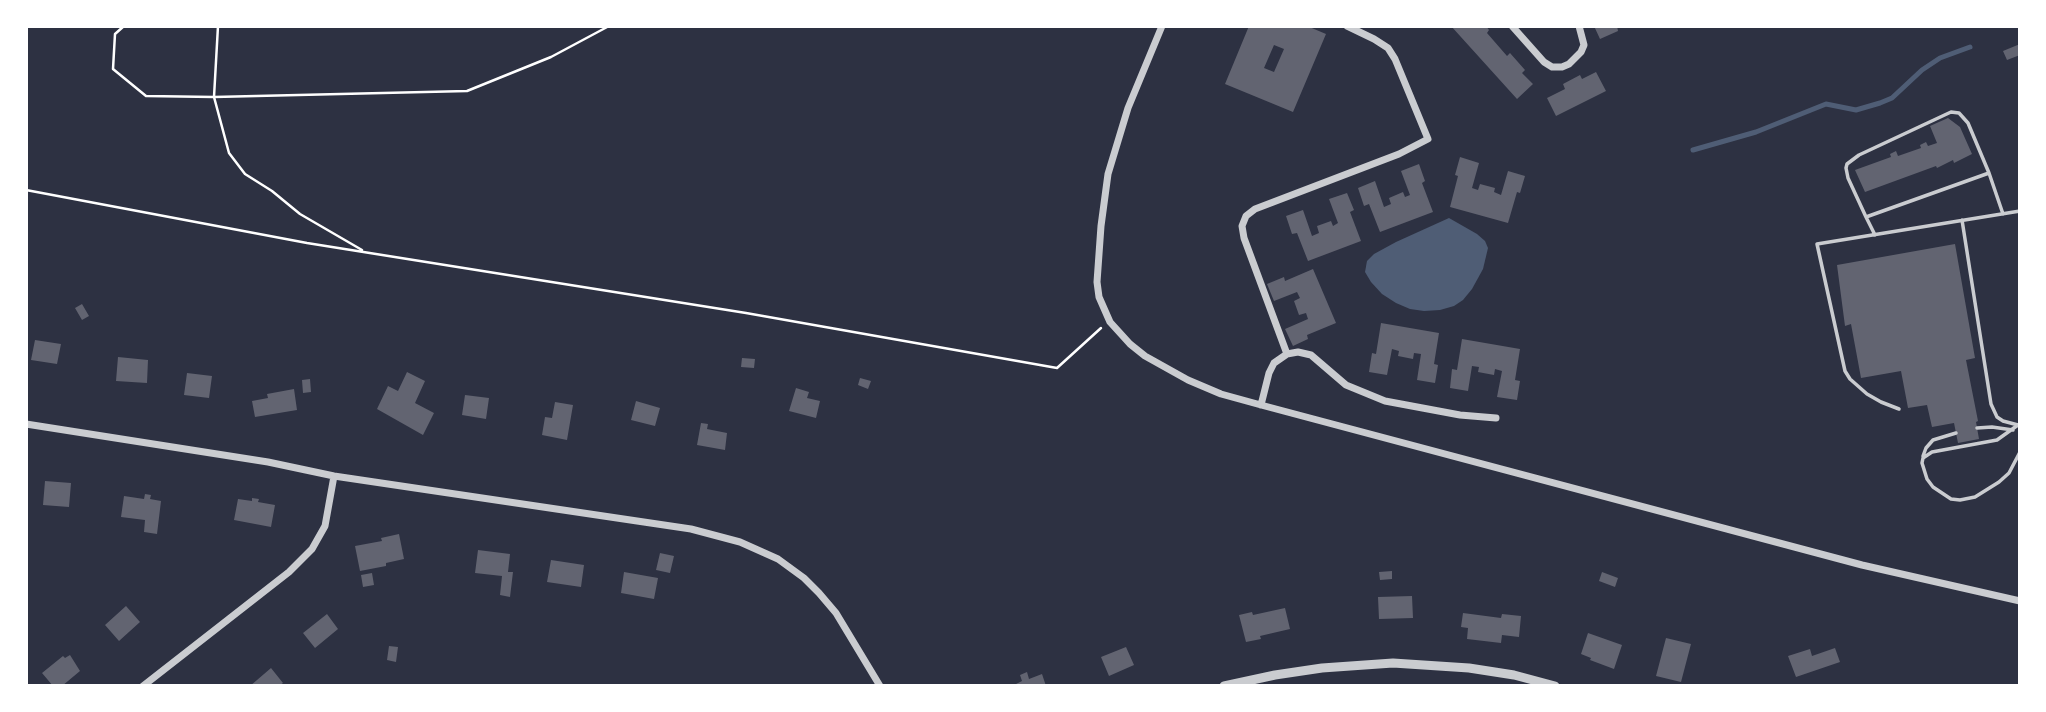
<!DOCTYPE html>
<style>
body{margin:0}
#map{position:relative;width:2046px;height:712px;overflow:hidden;background:#2d3142;font-family:Helvetica,sans-serif}
canvas{display:block}
.frame{position:absolute;inset:0;border:28px solid #fff;pointer-events:none}
</style>
<div id="map">
<canvas width="2046" height="712"></canvas>
<div class="frame"></div>
</div>
<script>
const ctx = document.querySelector('canvas').getContext('2d');
ctx.lineJoin = 'round';
function fillPath(path, color) {
  ctx.fillStyle = color;
  ctx.fill(path, 'evenodd');
}
function poly(rows) {
  const path = new Path2D();
  for (const r of rows) {
    path.moveTo(r[0], r[1]);
    for (let i = 2; i < r.length; i += 2) path.lineTo(r[i], r[i + 1]);
  }
  return path;
}
function stroke(path, color, width, dash) {
  ctx.strokeStyle = color;
  ctx.lineWidth = width;
  ctx.lineCap = dash ? 'butt' : 'round';
  ctx.setLineDash(dash || []);
  ctx.stroke(path);
}
const water = poly([
 [1449,218,1477,234,1485,241,1488,248,1483,269,1472,289,1463,300,1454,306,1440,310,1424,311,1410,309,1396,303,1382,294,1371,282,1365,272,1367,261,1374,254,1396,242]
]);
const stream = poly([
 [1693,150,1756,132,1826,104,1856,110,1880,103,1892,98,1922,70,1940,58,1970,47]
]);
const building = poly([
 [1249,26,1307,26,1326,34,1293,112,1225,84],
 [1274,45,1284,49,1274,72,1264,68],
 [1451,26,1486,26,1489,30,1487,33,1507,56,1510,53,1525,70,1522,73,1533,84,1517,99],
 [1594,26,1617,26,1618,31,1600,39],
 [2020,44,2020,55,2007,60,2003,51],
 [1596,72,1606,91,1556,116,1547,98,1565,89,1563,84,1580,75,1582,79],
 [1948,118,1960,127,1972,154,1954,163,1953,160,1937,168,1936,166,1865,192,1855,170,1891,157,1890,154,1896,151,1898,156,1921,148,1920,145,1926,142,1928,146,1937,143,1930,126],
 [1460,157,1479,163,1472,188,1478,190,1480,184,1495,188,1494,192,1501,195,1508,171,1525,176,1520,193,1517,192,1508,223,1450,207,1458,176,1455,175],
 [1419,164,1425,181,1422,183,1433,212,1380,232,1369,204,1364,206,1358,188,1375,181,1384,207,1391,204,1389,198,1403,192,1405,197,1410,195,1401,171],
 [1347,193,1354,210,1350,212,1361,241,1308,261,1297,233,1292,234,1286,216,1303,210,1312,236,1319,233,1317,226,1331,221,1333,226,1338,223,1329,199],
 [1955,244,1975,358,1966,360,1978,421,1976,422,1979,439,1958,443,1954,423,1932,427,1927,405,1908,408,1901,371,1861,378,1851,324,1845,326,1837,265],
 [1313,269,1336,323,1307,335,1308,339,1293,346,1285,329,1308,319,1306,313,1299,315,1294,301,1300,298,1297,292,1274,301,1267,284,1284,277,1285,281],
 [82,304,89,316,82,320,75,308],
 [1381,323,1439,333,1434,364,1438,365,1435,383,1417,380,1421,354,1414,353,1413,359,1398,356,1399,351,1392,349,1387,375,1369,372,1372,353,1376,354],
 [1462,339,1520,349,1515,380,1520,381,1517,400,1497,397,1502,371,1495,369,1494,375,1478,372,1479,367,1472,366,1468,391,1450,388,1452,369,1457,370],
 [35,340,61,344,57,364,31,360],
 [118,357,148,360,147,383,116,381],
 [742,358,755,359,754,368,741,367],
 [407,372,425,381,415,403,434,413,423,435,377,409,388,386,398,391],
 [187,373,212,376,209,398,184,395],
 [860,378,871,381,868,389,858,385],
 [310,379,311,392,303,393,302,380],
 [796,388,809,392,807,398,820,401,816,418,789,411],
 [294,389,297,410,255,417,252,401,268,398,267,394],
 [465,395,489,398,486,419,462,415],
 [636,401,660,408,655,426,631,420],
 [555,402,573,405,567,440,542,435,545,417,552,418],
 [701,423,708,424,707,429,727,433,725,450,697,445],
 [45,481,71,483,69,507,43,505],
 [145,494,151,495,150,499,161,501,157,534,144,532,145,520,121,517,124,496,144,499],
 [252,498,259,499,258,502,275,505,271,527,234,520,238,499,252,501],
 [399,534,404,559,386,563,386,566,360,571,355,546,382,541,381,538],
 [478,550,510,554,508,572,513,572,510,597,500,595,502,576,475,573],
 [660,553,674,556,670,573,656,570],
 [551,560,584,565,581,587,547,582],
 [1392,571,1392,579,1380,580,1379,572],
 [624,572,658,578,654,599,621,593],
 [1602,572,1618,578,1615,587,1599,581],
 [372,573,374,585,363,587,361,575],
 [1412,596,1413,618,1379,619,1378,597],
 [126,606,140,622,119,641,105,625],
 [1285,608,1290,629,1260,636,1261,639,1246,642,1239,615,1252,612,1253,615],
 [1463,613,1501,618,1502,614,1521,616,1519,637,1502,635,1501,643,1467,639,1468,628,1461,627],
 [327,614,338,629,315,648,303,633],
 [1588,633,1622,645,1614,669,1590,660,1591,658,1581,654],
 [1666,638,1691,644,1681,682,1656,676],
 [389,646,398,647,396,662,387,660],
 [1126,647,1134,665,1109,676,1101,657],
 [1835,648,1840,662,1796,677,1788,656,1810,649,1812,656],
 [70,655,80,671,62,686,53,686,42,673,63,656,65,658],
 [271,668,283,683,279,686,250,686],
 [1027,672,1029,679,1042,674,1046,686,1012,686,1022,681,1020,675]
]);
const path = poly([
 [124,26,115,34,113,69,146,96,214,97,218,26],
 [26,190,307,243,746,313,1057,368,1101,328],
 [362,250,300,214,272,191,245,174,229,153,214,97,467,91,551,57,609,26]
]);
const service = poly([
 [1866,217,1848,178,1846,168,1847,164,1859,155,1951,112,1959,113,1968,123,1989,173],
 [1962,220,1991,404,1997,417,2003,421,2018,425],
 [1875,235,1866,217,1989,173,2003,214],
 [1899,409,1881,402,1867,394,1850,379,1845,371,1817,244,2020,211],
 [2018,425,1997,440,1932,452,1923,458,1922,463,1927,479,1933,487,1951,499,1960,500,1975,497,1999,482,2009,473,2020,452],
 [1977,428,1992,427,2013,430],
 [1923,456,1926,448,1933,440,1956,433]
]);
const minor = poly([
 [1162,26,1128,108,1108,174,1101,226,1097,282,1099,297,1110,322,1130,344,1145,356,1188,380,1221,394,1261,405,1862,565,2020,601],
 [1347,26,1374,39,1388,48,1395,59,1428,139,1399,154,1255,209,1246,216,1242,226,1244,238,1287,354,1298,352,1311,355,1346,385,1385,401,1460,415,1496,418],
 [1512,26,1544,62,1552,67,1562,67,1569,64,1581,52,1584,45,1579,26],
 [1261,405,1269,373,1274,363,1287,354],
 [26,424,268,462,334,476,691,529,740,542,778,559,804,578,819,593,836,613,880,686],
 [143,686,289,572,312,549,325,526,334,476]
]);
const tertiary = poly([
 [1224,686,1275,675,1322,668,1393,663,1469,668,1514,675,1555,686]
]);
fillPath(water, '#4f5d75');
stroke(stream, '#4f5d75', 5);
fillPath(building, '#626471');
stroke(path, '#fff', 2.5);
stroke(service, '#caccd0', 3.5);
stroke(minor, '#caccd0', 7);
stroke(tertiary, '#caccd0', 9);
</script>
